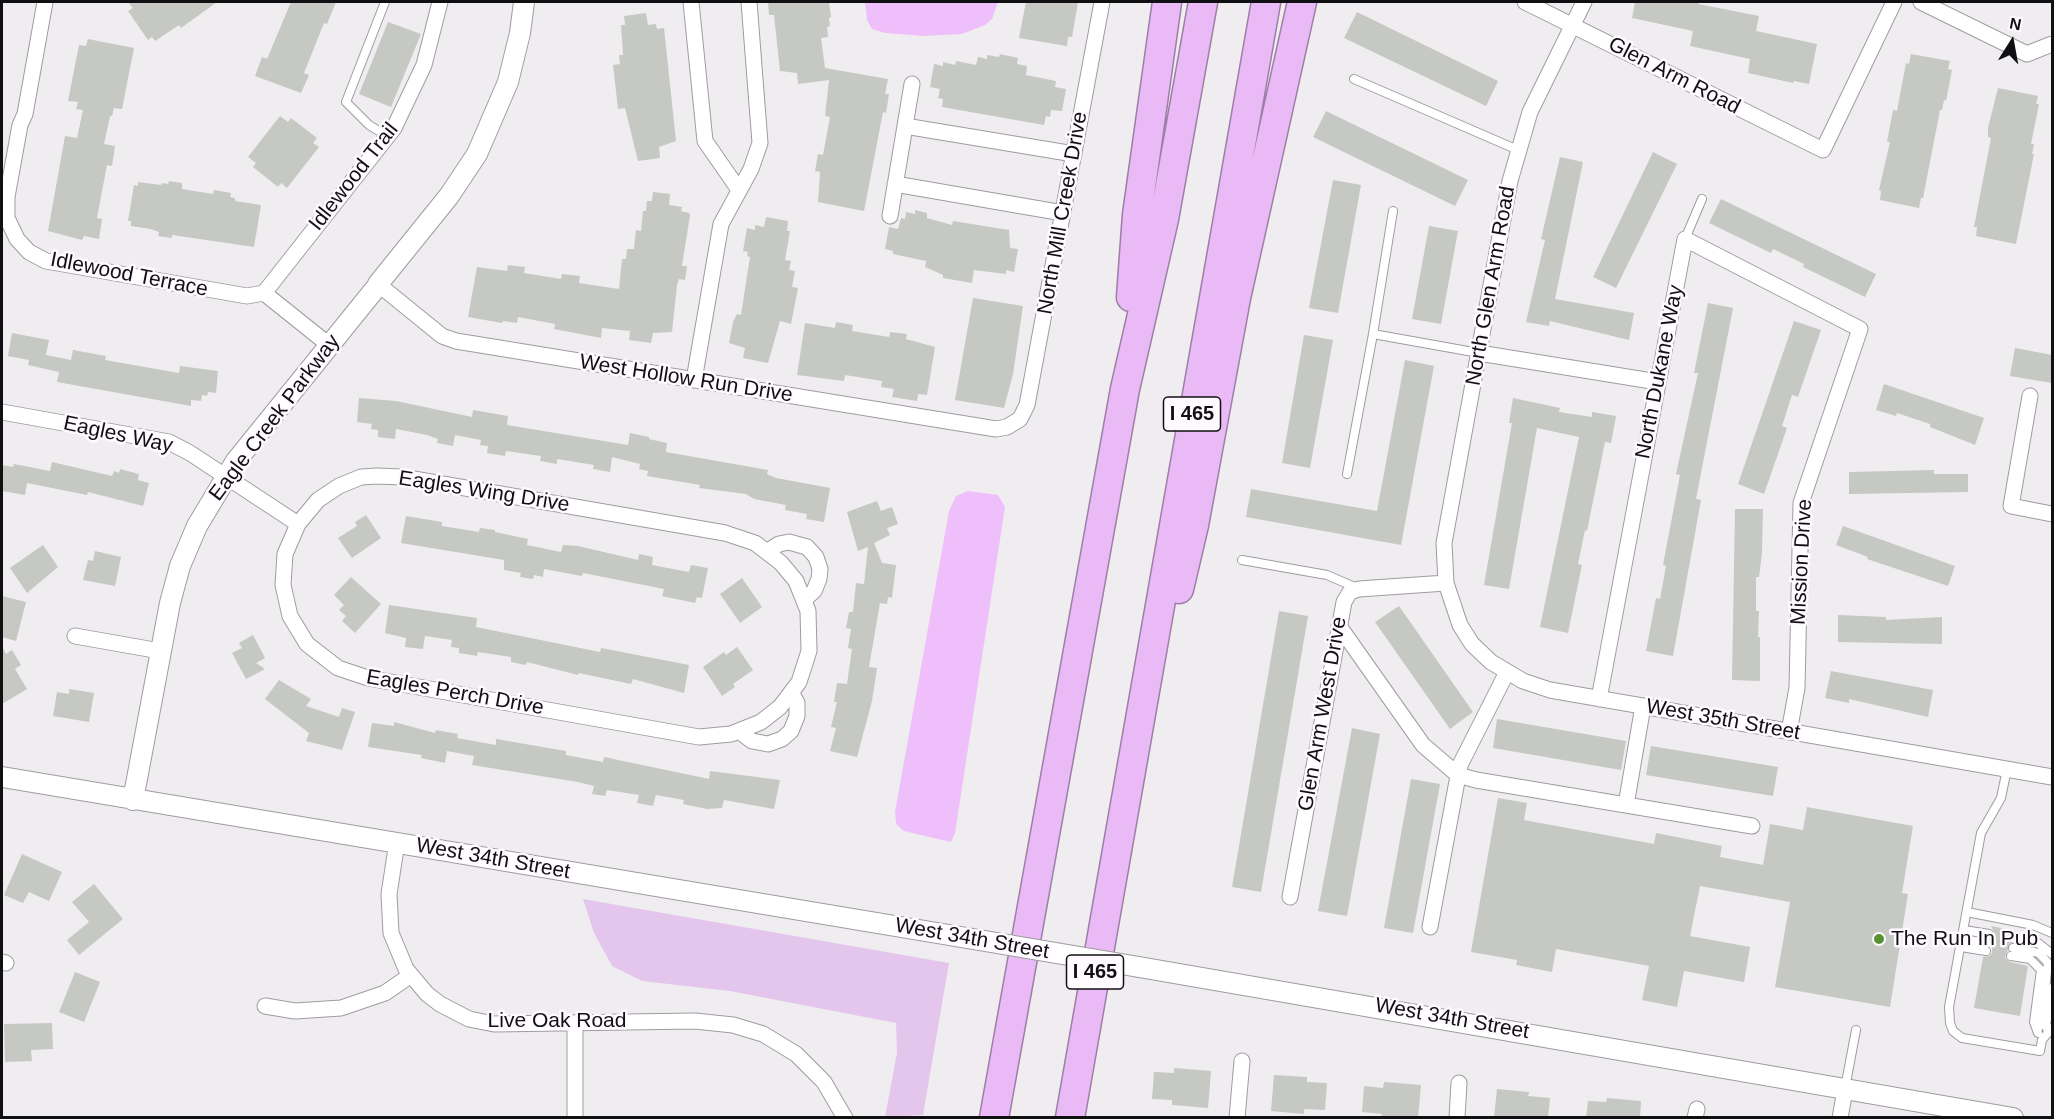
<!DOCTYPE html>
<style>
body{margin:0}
#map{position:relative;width:2054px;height:1119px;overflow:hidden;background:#f0edf1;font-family:Arial,sans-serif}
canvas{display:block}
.frame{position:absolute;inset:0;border:3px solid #100f11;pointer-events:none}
.north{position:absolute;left:1982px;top:12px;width:60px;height:60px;-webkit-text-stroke:4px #fefaff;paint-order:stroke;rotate:11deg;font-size:16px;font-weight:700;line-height:24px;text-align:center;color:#100f11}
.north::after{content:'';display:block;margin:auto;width:21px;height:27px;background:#100f11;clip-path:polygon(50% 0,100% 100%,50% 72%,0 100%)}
</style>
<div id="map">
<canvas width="2054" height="1119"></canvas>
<div class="frame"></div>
<div class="north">N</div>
</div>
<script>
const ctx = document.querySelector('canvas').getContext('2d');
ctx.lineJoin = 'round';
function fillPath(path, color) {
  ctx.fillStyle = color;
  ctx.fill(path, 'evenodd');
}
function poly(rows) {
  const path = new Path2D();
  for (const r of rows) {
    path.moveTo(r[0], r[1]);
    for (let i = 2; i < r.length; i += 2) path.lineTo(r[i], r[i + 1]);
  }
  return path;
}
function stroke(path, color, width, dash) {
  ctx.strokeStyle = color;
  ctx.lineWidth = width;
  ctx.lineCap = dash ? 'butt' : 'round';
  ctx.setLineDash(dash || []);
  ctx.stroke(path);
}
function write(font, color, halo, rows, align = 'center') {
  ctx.font = font + ' Arial,sans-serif';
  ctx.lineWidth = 5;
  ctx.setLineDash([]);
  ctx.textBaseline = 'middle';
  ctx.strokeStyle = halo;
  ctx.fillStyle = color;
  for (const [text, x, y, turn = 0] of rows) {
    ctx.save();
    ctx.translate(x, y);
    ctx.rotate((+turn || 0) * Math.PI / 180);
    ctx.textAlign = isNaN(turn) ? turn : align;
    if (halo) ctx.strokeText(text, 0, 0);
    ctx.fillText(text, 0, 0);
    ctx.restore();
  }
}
const green = poly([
 [583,899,949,963,923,1115,885,1117,897,1053,896,1023,730,991,642,981,612,966,594,933]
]);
const water = poly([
 [865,2,998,2,992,19,985,25,962,34,924,36,885,33,872,29,867,20],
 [968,491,998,495,1005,507,955,833,951,842,904,831,896,824,895,812,949,511,956,496]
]);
const building = poly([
 [128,2,217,2,181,28,179,25,155,41,152,37,148,40,128,11,133,8],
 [291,2,336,2,327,24,324,23,304,73,309,75,301,93,255,76,262,57,267,59],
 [768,2,829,2,831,17,829,18,830,26,827,27,828,37,821,38,825,68,888,79,885,94,889,94,886,113,883,112,864,211,818,202,820,172,815,171,818,154,823,155,830,117,825,116,829,80,798,84,797,73,780,71,774,15,769,15],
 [1026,2,1078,2,1072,37,1068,37,1067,46,1019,38],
 [1635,2,1698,2,1698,4,1759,16,1756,31,1817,44,1809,84,1794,81,1793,83,1748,73,1750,59,1690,46,1693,31,1632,18],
 [1357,12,1498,81,1486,106,1344,38],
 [646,13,648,25,656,24,657,29,664,28,676,141,659,147,660,158,638,161,625,108,618,109,613,65,620,64,619,55,623,55,621,25,625,25,624,16],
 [388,22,421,34,391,107,359,94],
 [88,39,134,48,122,109,114,108,112,116,110,116,104,144,115,146,112,166,107,165,97,218,102,219,99,239,84,236,82,240,48,231,65,136,77,138,83,110,76,109,78,102,68,101,79,45,86,46],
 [1000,54,1018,58,1017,64,1027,66,1026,75,1056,81,1055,87,1066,89,1062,111,1051,110,1050,117,1046,116,1044,125,942,107,943,99,938,98,940,89,930,87,934,64,943,66,943,62,955,65,956,61,976,65,978,57,987,59,987,55,999,57],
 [1911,54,1950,61,1948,69,1952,70,1946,101,1944,100,1942,110,1940,110,1923,198,1921,198,1919,208,1880,200,1881,191,1879,190,1890,142,1887,142,1893,110,1897,111,1906,63,1909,64],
 [1998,88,2038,96,2036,104,2039,104,2031,144,2034,144,2032,154,2034,154,2016,244,1976,236,1977,227,1974,227,1991,138,1988,137,1988,128],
 [1326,111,1468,180,1455,206,1313,137],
 [280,116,288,122,291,118,317,138,313,143,319,147,287,188,281,183,278,187,253,167,256,163,248,157],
 [1653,152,1677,164,1616,288,1593,277],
 [1560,157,1583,162,1555,299,1634,313,1629,340,1550,321,1549,326,1526,322,1545,240,1541,239],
 [1333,180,1361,185,1338,313,1309,308],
 [169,181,182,183,182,189,213,194,214,190,231,193,230,197,235,198,235,201,261,205,254,247,172,235,172,238,158,236,159,232,151,229,131,226,131,221,128,221,134,185,138,186,138,182,161,185,162,183,168,184],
 [653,192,670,194,669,205,682,207,681,211,689,213,690,215,682,266,687,266,685,280,679,279,677,285,672,332,653,333,651,343,629,340,630,331,602,328,601,338,554,329,555,324,518,317,517,323,503,321,502,323,468,317,477,267,507,271,508,265,525,267,524,273,561,279,562,274,580,276,579,283,619,289,622,259,626,259,627,249,634,249,636,230,641,231,643,211,646,211,647,201,652,201],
 [1721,199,1876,274,1865,297,1803,267,1804,264,1773,249,1771,253,1709,223],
 [915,210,927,213,927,218,952,225,953,221,1009,230,1010,248,1018,249,1014,272,1006,270,1006,274,974,270,972,283,943,278,943,275,925,267,926,261,893,254,893,251,885,249,889,227,898,229,901,218,905,219,906,212,915,214],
 [766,217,788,221,787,231,790,231,785,260,791,261,789,270,795,271,792,287,798,288,791,324,780,321,768,363,743,358,745,348,729,343,733,322,737,314,741,315,745,289,750,257,747,256,748,252,743,251,747,228,755,230,755,225,764,227],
 [1429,226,1458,231,1441,324,1412,319],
 [973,298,1023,306,1013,374,1004,408,955,400],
 [1708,303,1733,308,1696,499,1701,500,1673,656,1646,651,1656,598,1660,599,1666,566,1663,565,1680,475,1676,474,1698,373,1694,373],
 [1794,321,1821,330,1798,397,1792,395,1782,426,1787,428,1764,494,1738,484],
 [836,322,853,325,852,331,889,337,890,332,907,334,906,339,935,347,927,395,918,394,917,401,892,397,894,389,881,387,882,381,845,375,844,381,797,375,805,323,835,328],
 [12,333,49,340,46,355,71,360,73,350,106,356,105,360,179,373,180,366,218,371,216,393,208,392,207,396,202,395,201,401,191,400,191,406,57,382,59,372,28,365,29,360,8,356],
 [1304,335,1333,340,1310,468,1282,463],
 [2015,348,2052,355,2052,383,2010,376],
 [1405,360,1434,366,1401,545,1246,517,1251,489,1377,511],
 [1884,384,1984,418,1975,445,1930,427,1930,424,1897,413,1896,416,1876,410],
 [359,398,396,401,472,417,473,410,508,416,507,425,628,445,630,433,649,437,649,439,667,443,666,452,768,470,767,474,776,478,830,488,824,522,806,519,807,514,785,510,786,505,754,499,746,494,699,488,700,485,647,476,648,471,639,469,640,464,612,457,610,472,593,469,594,465,557,459,557,464,540,461,541,456,506,451,505,456,487,453,488,446,480,445,481,440,455,435,453,446,437,443,438,439,427,435,396,429,395,439,378,437,378,430,371,429,372,424,357,422],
 [1513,398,1560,408,1559,412,1592,417,1592,412,1616,416,1611,443,1605,442,1587,531,1585,530,1578,564,1582,565,1568,633,1540,627,1579,437,1537,428,1509,589,1484,585,1512,423,1509,423],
 [52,462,112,476,114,471,119,473,120,469,139,474,138,480,149,483,143,506,88,492,87,495,27,483,25,495,2,491,2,465,13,467,14,464,50,471],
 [1934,470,1934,474,1968,474,1968,492,1849,494,1849,472],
 [877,501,881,511,892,507,898,524,887,528,890,535,874,543,882,563,896,565,892,598,888,597,887,604,880,603,869,667,877,668,872,701,857,757,830,751,836,728,831,727,837,702,834,702,837,683,847,684,852,649,848,648,851,629,846,628,849,612,853,612,856,583,864,584,868,547,858,551,847,512],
 [1735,509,1763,509,1762,553,1759,577,1756,577,1756,611,1759,611,1758,637,1760,637,1760,681,1732,680],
 [366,515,381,538,352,558,338,538,357,526,355,522],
 [406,516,442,522,442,526,479,532,480,528,495,530,495,532,528,539,527,545,561,552,563,545,578,546,638,560,639,554,653,557,652,565,689,572,691,565,708,568,702,598,697,597,695,603,662,596,664,589,583,573,582,576,544,569,543,577,534,575,533,579,520,577,521,573,504,570,504,560,401,543],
 [1843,526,1955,566,1948,586,1867,559,1868,557,1836,545],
 [43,545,58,567,27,593,10,568],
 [95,551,121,557,115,586,83,580,88,560,93,561],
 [351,577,381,604,355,633,342,621,346,616,339,610,344,605,334,595],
 [742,578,762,607,740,623,720,594],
 [2,596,26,602,16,641,2,637],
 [389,605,477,618,476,627,600,652,601,648,689,665,684,693,633,679,631,684,579,673,578,675,527,662,526,665,511,662,511,657,478,652,477,656,459,653,459,648,451,647,452,640,425,636,423,649,405,647,406,638,385,633],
 [1399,606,1473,712,1450,729,1375,622],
 [1279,611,1308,616,1261,892,1232,887],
 [1838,615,1886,617,1886,620,1942,617,1942,644,1838,642],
 [253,635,265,658,256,663,265,669,246,679,232,653,242,648,239,643],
 [2,646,6,654,12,650,21,665,15,669,27,689,2,704],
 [737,647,753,670,733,684,735,687,722,696,703,667,724,652,726,655],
 [1831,671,1933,690,1928,717,1849,699,1849,703,1825,698],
 [279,680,311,699,306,706,339,717,342,708,355,712,342,750,306,741,309,733,265,699],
 [69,689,94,693,89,722,53,716,57,692,69,694],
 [1497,719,1626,741,1621,770,1493,748],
 [394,722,435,733,436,730,458,734,457,738,496,745,496,739,566,751,566,755,603,762,604,757,709,779,710,771,780,780,774,809,724,800,722,808,707,809,683,804,684,800,656,795,653,806,637,803,639,795,607,790,605,796,592,794,594,786,578,782,472,765,474,756,447,751,445,763,421,758,422,755,368,747,372,723,394,726],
 [1352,728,1380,734,1347,916,1318,911],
 [1651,746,1778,767,1773,796,1646,775],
 [1411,779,1440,784,1413,933,1384,928],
 [1498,798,1527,803,1524,820,1654,844,1656,833,1722,846,1720,857,1763,865,1770,824,1803,830,1807,807,1913,826,1902,893,1908,894,1890,1007,1775,987,1790,902,1700,886,1690,936,1750,947,1744,982,1684,971,1677,1007,1642,1000,1649,966,1556,949,1552,972,1516,965,1517,960,1471,952],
 [22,854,62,872,49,901,29,892,23,903,4,895],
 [94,884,123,919,79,955,67,940,89,922,72,902],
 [1991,926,2016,931,2008,937,2010,943,2005,958,2010,962,2028,966,2020,1016,1974,1008,1983,957,1989,956,1992,953,1992,939,1995,934],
 [75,972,100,982,84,1022,59,1012],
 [52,1023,53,1049,31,1050,32,1061,5,1062,4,1024],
 [1174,1068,1211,1071,1208,1108,1172,1105,1172,1100,1152,1099,1154,1072,1174,1073],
 [1274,1075,1307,1077,1307,1082,1327,1083,1325,1110,1304,1109,1304,1114,1271,1111],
 [1384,1082,1421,1085,1418,1118,1381,1118,1382,1114,1362,1112,1364,1086,1383,1088],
 [1497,1089,1529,1092,1528,1096,1550,1098,1548,1118,1494,1118],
 [1607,1098,1641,1101,1640,1118,1586,1118,1588,1101,1606,1102]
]);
const service = poly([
 [385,2,346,102,369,125,387,136],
 [1354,79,1518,150],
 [1393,211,1373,334,1479,353],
 [1685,239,1702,199],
 [1347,474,1373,334],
 [1242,560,1327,575,1357,588],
 [2007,769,2001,798,1981,833,1949,1007,1950,1023,1953,1031,1962,1038,2040,1051,2042,1040,2052,1028],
 [1967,912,2033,925,2052,933],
 [1964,930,1989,934],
 [1962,939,1987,943],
 [2014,939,2038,943,2052,954],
 [1961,947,1986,951],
 [2013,948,2039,953,2048,963,2041,1024,2037,1030],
 [2011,956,2030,959,2041,970,2034,1022,2038,1033],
 [2048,1032,2046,1025,2052,988],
 [1845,1088,1856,1030]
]);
const minor = poly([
 [45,2,25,114,20,125,7,197,7,218,17,239,29,252,46,261,247,296,264,293,329,345],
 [691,2,705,141,739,190],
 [1525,2,1823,150,1894,2],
 [1584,2,1530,112,1510,181,1444,543,1446,583,1460,625,1472,644,1491,662,1523,681,1550,690,2052,777],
 [1921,2,2027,54,2052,44],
 [905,126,1074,154],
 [895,184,1063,213],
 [890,216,912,84],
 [375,289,378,284,442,336,456,341,996,429,1007,427,1020,419,1027,405,1102,2],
 [264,293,394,128,424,65,440,2],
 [1479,353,1658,382],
 [694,380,721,224,751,169,760,143,749,2],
 [2030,396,2011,506,2052,514],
 [2,412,169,442,190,453,298,524],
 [377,476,402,477,725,533,755,543,781,563,796,581,808,611,809,651,799,682,780,707,761,722,731,734,699,737,368,678,338,668,307,644,290,616,283,585,285,554,298,524,318,500,339,486,361,477,377,476],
 [768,551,779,544,789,542,807,547,816,557,820,569,819,579,814,591,804,600],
 [1339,626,1423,745,1458,775,1476,780,1752,826],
 [75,636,160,651],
 [1599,699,1685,239,1860,329,1801,503,1797,688,1789,732],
 [740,732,752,741,768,744,782,739,791,731,797,716,797,703,792,693],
 [1626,805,1643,706],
 [397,842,389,894,391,933,406,969,427,994,440,1004,469,1019,494,1024,695,1021,733,1025,763,1034,796,1054,824,1082,845,1118],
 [1290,897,1344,602,1350,592,1359,589,1446,583],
 [1430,927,1460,765,1507,672],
 [2,962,6,963],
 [265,1006,295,1011,341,1008,385,993,411,975],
 [575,1118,575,1023],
 [1237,1118,1242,1061],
 [1457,1118,1459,1083],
 [1695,1118,1697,1109],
 [1840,1118,1845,1090]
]);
const tertiary = poly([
 [378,284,449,196,477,154,508,82,520,33,524,2],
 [2,777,979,940],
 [133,800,170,603,180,566,197,526,236,461,375,289],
 [1139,967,2013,1118]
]);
const motorway = poly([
 [1131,297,1137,215,1167,2],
 [1179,589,1194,525,1236,298,1302,2],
 [994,1118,1125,389,1164,219,1203,2],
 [1070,1118,1266,2]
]);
const tertiaryBridge = poly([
 [979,940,1139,967]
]);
const markers = [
 [1879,939,6,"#579230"]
];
const shields = [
 [1192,414,57],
 [1095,972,57]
];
const shieldNames = [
 ["I 465",1192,414],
 ["I 465",1095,972]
];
const streetNames = [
 ["Glen Arm Road",1674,76,27],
 ["Idlewood Trail",354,177,-52],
 ["North Mill Creek Drive",1063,213,-80],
 ["Idlewood Terrace",129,275,11],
 ["North Glen Arm Road",1491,286,-80],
 ["North Dukane Way",1660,372,-79],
 ["West Hollow Run Drive",686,379,9],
 ["Eagle Creek Parkway",275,418,-53],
 ["Eagles Way",118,435,12],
 ["Eagles Wing Drive",484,492,9],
 ["Mission Drive",1802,562,-87],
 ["Eagles Perch Drive",455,693,10],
 ["Glen Arm West Drive",1323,714,-80],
 ["West 35th Street",1723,720,10],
 ["West 34th Street",493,859,10],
 ["West 34th Street",972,939,10],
 ["West 34th Street",1452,1019,10],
 ["Live Oak Road",557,1021]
];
const poiNames = [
 ["The Run In Pub",1891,939]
];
fillPath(green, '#e4c5ec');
fillPath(water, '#eebffa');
fillPath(building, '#c5c8c3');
stroke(service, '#9f9ca0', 10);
stroke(minor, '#9f9ca0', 17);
stroke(tertiary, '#9f9ca0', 22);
stroke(motorway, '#9d7ea6', 31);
stroke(service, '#fff', 8);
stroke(minor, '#fff', 15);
stroke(tertiary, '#fff', 20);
stroke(motorway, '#e9baf6', 28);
stroke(tertiaryBridge, '#9f9ca0', 22, []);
stroke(tertiaryBridge, '#fff', 20);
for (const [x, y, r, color] of markers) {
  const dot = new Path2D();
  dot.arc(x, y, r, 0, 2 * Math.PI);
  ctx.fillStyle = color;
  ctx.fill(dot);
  stroke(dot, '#fefaff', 2);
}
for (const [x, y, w] of shields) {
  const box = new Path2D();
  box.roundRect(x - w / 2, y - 17, w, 34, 4.5);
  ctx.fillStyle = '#fefaff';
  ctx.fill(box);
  stroke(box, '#100f11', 1.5);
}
write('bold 20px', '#100f11', null, shieldNames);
write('21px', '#100f11', '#fefaff', streetNames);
write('21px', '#100f11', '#fefaff', poiNames, 'left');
</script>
